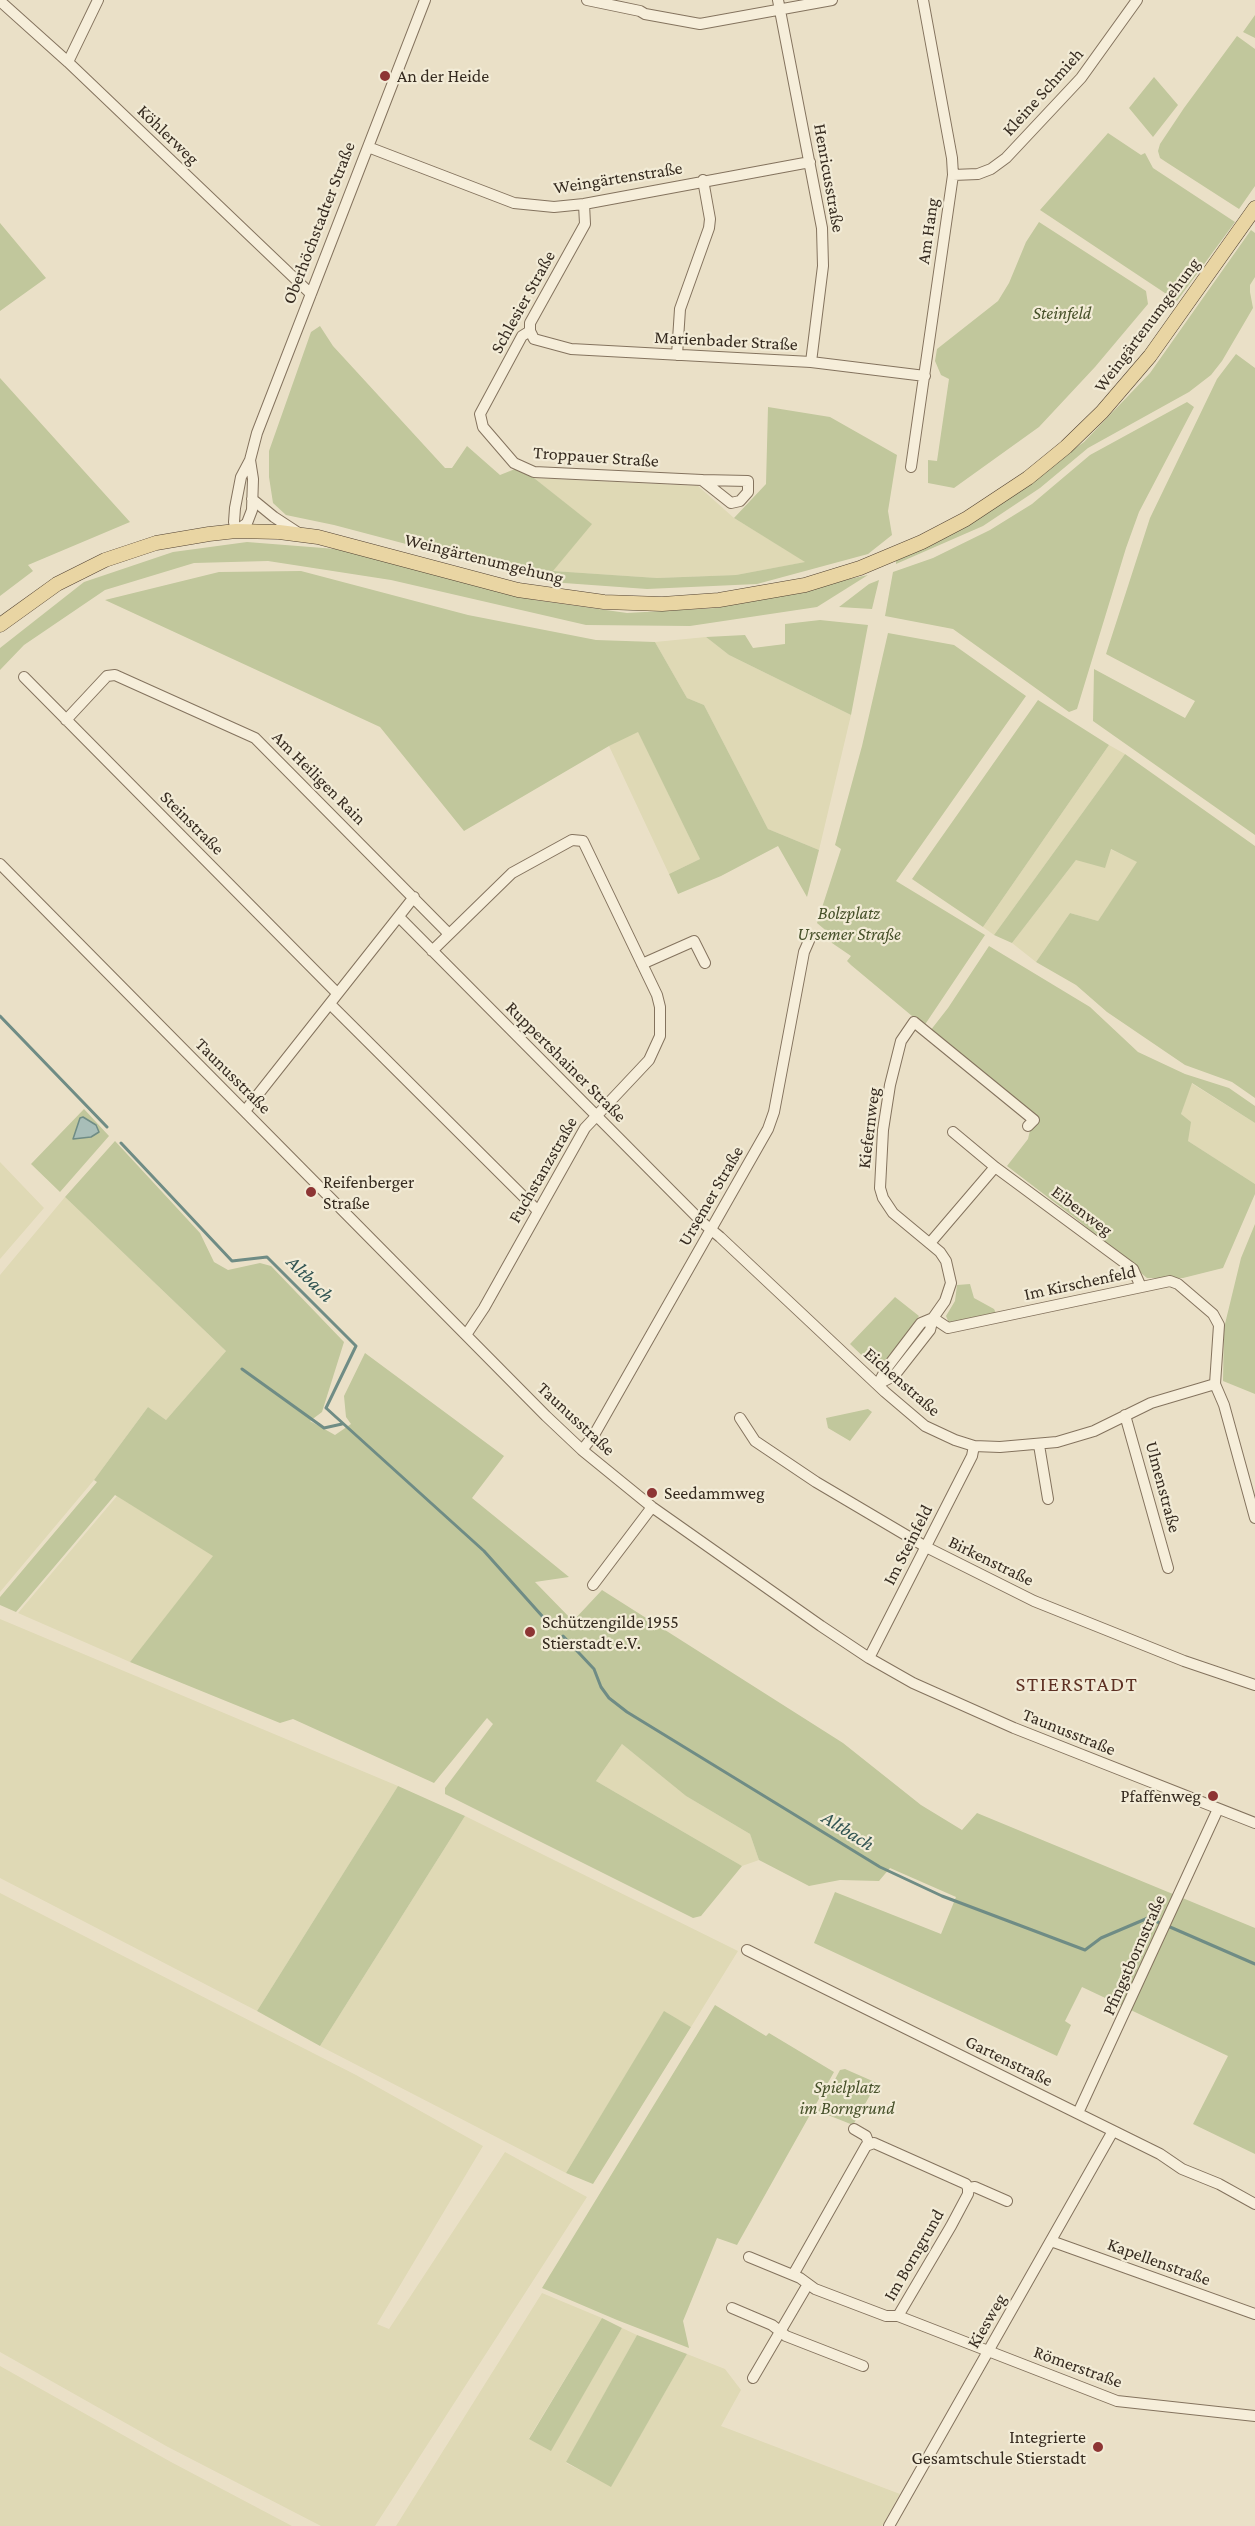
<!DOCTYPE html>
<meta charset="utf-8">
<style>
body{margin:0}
canvas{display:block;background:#eae0c7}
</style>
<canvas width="1255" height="2526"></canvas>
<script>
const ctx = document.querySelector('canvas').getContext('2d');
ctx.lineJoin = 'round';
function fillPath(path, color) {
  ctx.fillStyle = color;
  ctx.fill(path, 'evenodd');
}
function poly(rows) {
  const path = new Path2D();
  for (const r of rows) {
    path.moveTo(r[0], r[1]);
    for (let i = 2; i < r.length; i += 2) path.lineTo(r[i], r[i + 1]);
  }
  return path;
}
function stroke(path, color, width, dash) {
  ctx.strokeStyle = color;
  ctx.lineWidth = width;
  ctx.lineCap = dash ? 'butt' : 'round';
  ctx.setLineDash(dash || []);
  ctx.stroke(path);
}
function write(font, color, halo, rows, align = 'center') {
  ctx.font = font + ' "Crimson Pro",serif';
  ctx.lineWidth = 4.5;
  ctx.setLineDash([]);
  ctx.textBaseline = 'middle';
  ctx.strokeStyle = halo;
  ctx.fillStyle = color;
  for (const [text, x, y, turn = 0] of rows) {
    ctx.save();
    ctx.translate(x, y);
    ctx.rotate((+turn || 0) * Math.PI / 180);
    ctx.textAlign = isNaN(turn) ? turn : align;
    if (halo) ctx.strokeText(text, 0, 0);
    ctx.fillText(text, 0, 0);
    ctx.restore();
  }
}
const farmland = poly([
 [534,478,698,486,734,518,806,562,736,575,657,578,552,571,591,524],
 [706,637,729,655,851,715,819,850,768,829,704,705,687,698,655,642],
 [638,731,700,859,669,874,609,746],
 [1109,745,1125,754,994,935,983,927],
 [1110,849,1138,862,1098,921,1070,913,1036,962,1012,943,1076,860],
 [1191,1083,1255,1123,1255,1184,1188,1141,1181,1114],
 [0,1162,44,1208,0,1259],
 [65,1197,226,1351,166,1420,148,1407,94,1480,0,1592,0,1275],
 [117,1496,214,1556,130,1662,18,1613],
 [0,1619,398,1786,257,2011,0,1878],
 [622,1744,686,1796,750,1834,759,1860,742,1866,596,1781],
 [465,1816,738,1951,691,2027,664,2012,566,2173,320,2046],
 [0,1893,356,2075,483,2146,377,2324,389,2329,505,2152,587,2197,375,2526,321,2526,168,2447,0,2352],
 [542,2293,602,2318,529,2438,551,2450,622,2328,637,2335,566,2463,611,2486,687,2354,725,2369,741,2390,721,2426,900,2494,882,2526,396,2526],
 [0,2366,171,2462,292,2526,0,2526]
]);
const green = poly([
 [1255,15,1255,38,1243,32],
 [1237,36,1255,49,1255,186,1239,209,1166,162,1160,158,1158,151,1160,144,1184,108],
 [1154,77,1178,105,1153,137,1129,108],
 [1108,133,1141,155,1145,153,1153,168,1235,222,1177,301,1040,210],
 [1039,222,1146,291,1148,304,1095,367,1039,427,954,488,928,483,928,460,937,461,949,379,941,375,935,361,937,349,998,301,1009,283,1026,242],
 [0,223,46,278,0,311],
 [1251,230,1255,233,1255,277,1250,285,1250,292,1253,308,1222,361,1211,375,1189,392,1088,448,1040,488,983,526,896,564,896,561,958,530,1084,442,1150,373],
 [320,326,333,346,445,468,452,468,467,446,500,475,515,469,534,478,592,524,553,571,657,578,736,575,805,562,734,518,766,484,768,407,830,417,897,455,888,511,892,535,868,554,757,584,647,589,550,582,334,525,286,515,273,503,269,477,269,451,311,332],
 [1236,354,1255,368,1255,835,1093,721,1094,669,1185,718,1195,701,1106,654,1150,518,1217,379],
 [0,378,130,522,28,565,33,571,0,596],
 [1187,402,1194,407,1139,512,1126,548,1077,709,1069,712,953,629,885,616,893,572,933,558,990,530,1032,504,1090,455],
 [247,542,336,549,535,600,627,613,716,608,868,575,817,607,690,626,586,625,391,580,268,561,194,563,105,590,24,645,0,670,0,648,84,582,173,552],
 [301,571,468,615,596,640,655,642,687,698,704,705,768,829,819,850,807,897,778,846,721,876,678,894,669,874,700,859,638,732,609,746,464,831,380,727,105,600,219,572],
 [879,580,872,609,839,607,869,584],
 [820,620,868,625,851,715,729,655,706,637,745,635,753,648,785,644,785,624],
 [888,633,954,645,1026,696,896,881,985,935,924,1026,851,965,847,961,851,956,832,943,830,934,817,923,841,849,835,845,862,746],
 [1038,700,1109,745,983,927,912,879],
 [1125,754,1255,846,1255,1098,1232,1082,1185,1065,1107,1012,1076,985,1036,962,1070,913,1098,921,1137,862,1111,849,1105,868,1076,860,1012,943,994,935],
 [989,946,1090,1007,1138,1052,1185,1074,1229,1088,1255,1106,1255,1123,1192,1083,1181,1114,1191,1122,1188,1141,1255,1184,1255,1194,1223,1268,1183,1278,1147,1278,1079,1221,1007,1166,1028,1139,1034,1113,930,1031,948,1008],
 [84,1109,109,1136,60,1192,31,1164],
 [115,1141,200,1233,214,1262,228,1270,260,1263,271,1266,344,1342,322,1412,310,1421,335,1435,351,1424,346,1417,344,1396,365,1353,504,1456,472,1498,569,1577,535,1582,573,1621,602,1590,843,1743,921,1805,962,1830,977,1813,1255,1928,1255,2154,1193,2124,1228,2056,1082,1987,1065,2021,1071,2025,1057,2056,814,1943,835,1892,941,1934,956,1897,890,1868,879,1881,840,1880,809,1886,759,1860,750,1834,686,1796,622,1744,596,1781,742,1866,701,1916,693,1918,445,1794,445,1788,493,1724,487,1718,434,1783,293,1719,280,1723,130,1662,213,1556,115,1495,16,1612,0,1605,0,1597,97,1482,94,1480,148,1407,166,1420,226,1351,65,1197],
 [1255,1224,1255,1394,1223,1381,1224,1328,1241,1258],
 [970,1284,974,1298,994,1309,996,1313,949,1323,946,1316,955,1301,957,1285],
 [895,1297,919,1316,885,1362,874,1367,850,1344],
 [868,1409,872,1412,850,1441,828,1428,826,1418],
 [398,1786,465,1816,320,2046,257,2011],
 [715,2005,766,2036,769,2033,834,2072,737,2245,717,2238,683,2321,689,2348,617,2320,542,2288],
 [664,2011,691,2027,593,2184,566,2173],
 [845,2069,877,2083,853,2125,818,2111,840,2070],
 [602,2318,622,2328,551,2451,529,2439],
 [637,2335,687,2354,611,2487,566,2462]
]);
const water = poly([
 [83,1117,96,1125,99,1132,91,1137,73,1139,80,1118,83,1117]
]);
const stream = poly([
 [0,1016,107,1127],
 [121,1143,232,1261,267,1257,356,1346,326,1408,484,1551,551,1626],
 [242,1369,324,1428,342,1424],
 [563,1636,594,1669,601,1687,609,1698,627,1712,880,1867,942,1896,1085,1950,1101,1938,1148,1918,1160,1923],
 [1170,1927,1255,1964]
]);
const minor = poly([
 [587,0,640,11,645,14,700,24,832,0],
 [778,0,822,228,823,266,811,362],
 [0,1,68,62,311,294],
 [68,62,98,0],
 [368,147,514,203,554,207,584,204,810,162],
 [953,175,978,174,991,169,1006,158,1081,78,1137,0],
 [530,331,522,336,480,414,483,427,514,463,534,472,702,480,731,503,740,501,748,492,748,481,702,480],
 [530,331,534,339,571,349,811,362,925,376],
 [530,331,530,323,585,224,584,204],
 [677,355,680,309,709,228,710,219,703,180],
 [250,460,253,479,252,510,247,523,236,531,234,522,235,508,241,477,250,460,257,433,425,0],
 [911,467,953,175,952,158,923,0],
 [252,499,274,517,300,534],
 [24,677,337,993],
 [66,720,107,676,115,675,255,738,449,934],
 [0,864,546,1416,582,1450,652,1507,821,1626,869,1658,913,1683,1014,1728,1255,1823],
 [399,917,703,1223,720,1237,885,1392,925,1426,955,1440,974,1446,1000,1447,1057,1442,1094,1431,1151,1403,1215,1384],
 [432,951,512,873,572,840,583,841,657,995,660,1007,660,1036,649,1060,585,1128,484,1308,466,1335],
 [642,964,694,941,705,963],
 [330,1004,538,1211],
 [245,1111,414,897],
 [953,1132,995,1167,1133,1269,1141,1287],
 [930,1243,995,1167],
 [933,1318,948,1328,1170,1281,1178,1284,1213,1314,1219,1325,1215,1384,1224,1405,1255,1518],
 [878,1384,894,1376,930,1330,933,1318,945,1301,951,1283,946,1261,940,1252,893,1213,883,1198,880,1188,883,1130,890,1085,901,1041,914,1022,1034,1120,1028,1126],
 [878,1384,886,1369,921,1323,933,1318],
 [1125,1415,1168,1568],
 [740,1418,755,1441,816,1482,926,1547,1034,1601,1184,1661,1255,1685],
 [1039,1445,1048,1499],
 [582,1450,594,1435,768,1129,774,1112,804,952,811,936],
 [593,1585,652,1507],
 [869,1658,972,1456,974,1446],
 [747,1950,1160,2154,1182,2169,1219,2184,1255,2204],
 [1078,2113,1218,1809],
 [854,2129,866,2136,869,2144],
 [968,2188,975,2187,1007,2201],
 [1051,2241,1255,2314],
 [749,2257,800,2278,815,2289,886,2316,898,2316,1117,2401,1255,2416],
 [793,2275,866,2146,874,2143,966,2184,968,2188,968,2194,951,2226,898,2316],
 [732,2308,772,2325,786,2336,863,2366],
 [753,2378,808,2284],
 [889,2526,1113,2131]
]);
const major = poly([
 [0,625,57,584,105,560,156,543,209,534,236,531,279,532,318,537,518,590,604,602,662,604,719,600,805,585,860,568,922,542,966,519,1028,478,1066,447,1102,412,1150,356,1255,208]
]);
const markers = [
 [385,76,6,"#8d3534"],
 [311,1192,6,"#8d3534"],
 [652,1493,6,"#8d3534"],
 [530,1632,6,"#8d3534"],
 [1213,1796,6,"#8d3534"],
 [1098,2447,6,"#8d3534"]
];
const poiNames = [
 ["An der Heide",397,76],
 ["Reifenberger",323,1182],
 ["Straße",323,1203],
 ["Seedammweg",664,1493],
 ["Schützengilde 1955",542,1622],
 ["Stierstadt e.V.",542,1643],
 ["Pfaffenweg",1201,1796,"right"],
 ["Integrierte",1086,2437,"right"],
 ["Gesamtschule Stierstadt",1086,2458,"right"]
];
const streetNames = [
 ["Kleine Schmieh",1043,92,-48],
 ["Köhlerweg",168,135,44],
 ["Weingärtenstraße",618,178,-9],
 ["Henricusstraße",829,178,80],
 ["Oberhöchstadter Straße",319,223,-69],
 ["Am Hang",928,231,-82],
 ["Schlesier Straße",523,302,-61],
 ["Weingärtenumgehung",1147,325,-53],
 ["Marienbader Straße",726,341,3],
 ["Troppauer Straße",596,457,4],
 ["Weingärtenumgehung",484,559,14],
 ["Am Heiligen Rain",319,778,45],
 ["Steinstraße",192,823,45],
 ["Ruppertshainer Straße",566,1062,45],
 ["Taunusstraße",233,1076,45],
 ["Kiefernweg",869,1128,-83],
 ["Fuchstanzstraße",543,1170,-60],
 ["Ursemer Straße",711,1196,-60],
 ["Eibenweg",1082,1211,37],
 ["Im Kirschenfeld",1080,1283,-12],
 ["Eichenstraße",902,1382,41],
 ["Taunusstraße",576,1419,43],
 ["Ulmenstraße",1163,1487,75],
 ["Im Steinfeld",908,1545,-63],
 ["Birkenstraße",991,1561,26],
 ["Taunusstraße",1069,1732,22],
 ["Pfingstbornstraße",1134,1955,-66],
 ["Gartenstraße",1009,2061,26],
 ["Im Borngrund",914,2255,-60],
 ["Kapellenstraße",1159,2262,20],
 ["Kiesweg",987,2321,-60],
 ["Römerstraße",1078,2367,20]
];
const parkNames = [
 ["Steinfeld",1062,313],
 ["Bolzplatz",849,913],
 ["Ursemer Straße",849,934],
 ["Spielplatz",847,2087],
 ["im Borngrund",847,2108]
];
const waterNames = [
 ["Altbach",310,1279,45],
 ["Altbach",848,1831,32]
];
const quarterNames = [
 ["STIERSTADT",1077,1685]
];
fillPath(farmland, '#dfd9b5');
fillPath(green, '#c1c79c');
fillPath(water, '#a8beb8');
stroke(water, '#6f8c85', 1.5);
stroke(stream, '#6f8c85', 3);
stroke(minor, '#84735e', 12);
stroke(major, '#524232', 15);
stroke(minor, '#f6eeda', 10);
stroke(major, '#e9d5a3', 14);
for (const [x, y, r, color] of markers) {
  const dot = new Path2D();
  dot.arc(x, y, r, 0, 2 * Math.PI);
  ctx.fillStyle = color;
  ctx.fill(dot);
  stroke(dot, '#f2ebd6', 2);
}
write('18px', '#362b20', '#f2ebd6', poiNames, 'left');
write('18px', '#362b20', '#f2ebd6', streetNames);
write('italic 18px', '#465029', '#f2ebd6', parkNames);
write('italic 20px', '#315452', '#f2ebd6', waterNames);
ctx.letterSpacing = '1.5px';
write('21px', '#5e3124', '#f2ebd6', quarterNames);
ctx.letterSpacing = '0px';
</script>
